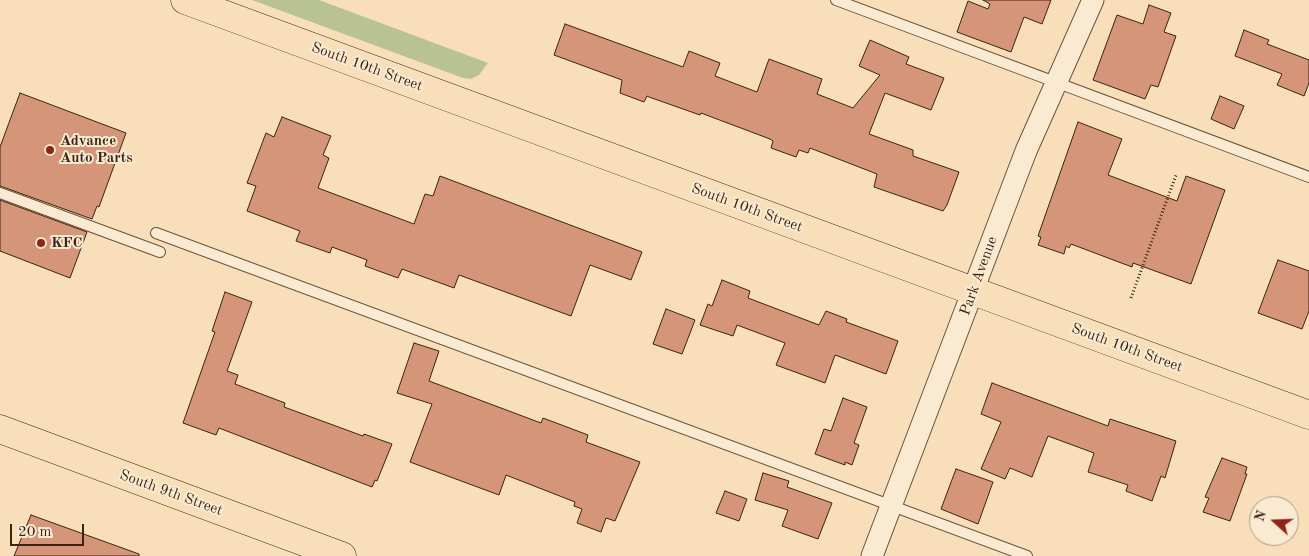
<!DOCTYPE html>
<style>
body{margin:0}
#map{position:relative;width:1309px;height:556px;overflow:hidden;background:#f8dfba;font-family:"Old Standard TT",serif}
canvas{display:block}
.north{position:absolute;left:1249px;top:496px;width:50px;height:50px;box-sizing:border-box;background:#faead2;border:1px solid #ae9b85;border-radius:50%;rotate:290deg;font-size:14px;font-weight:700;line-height:20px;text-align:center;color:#3b2411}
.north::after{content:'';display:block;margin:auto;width:18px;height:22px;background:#8f2418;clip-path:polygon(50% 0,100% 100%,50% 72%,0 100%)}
.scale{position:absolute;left:10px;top:524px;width:74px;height:22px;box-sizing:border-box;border:2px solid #3b2411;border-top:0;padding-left:6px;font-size:15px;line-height:18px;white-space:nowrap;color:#3b2411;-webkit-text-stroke:4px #faead2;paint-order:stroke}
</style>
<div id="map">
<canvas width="1309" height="556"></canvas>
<div class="north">N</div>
<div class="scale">20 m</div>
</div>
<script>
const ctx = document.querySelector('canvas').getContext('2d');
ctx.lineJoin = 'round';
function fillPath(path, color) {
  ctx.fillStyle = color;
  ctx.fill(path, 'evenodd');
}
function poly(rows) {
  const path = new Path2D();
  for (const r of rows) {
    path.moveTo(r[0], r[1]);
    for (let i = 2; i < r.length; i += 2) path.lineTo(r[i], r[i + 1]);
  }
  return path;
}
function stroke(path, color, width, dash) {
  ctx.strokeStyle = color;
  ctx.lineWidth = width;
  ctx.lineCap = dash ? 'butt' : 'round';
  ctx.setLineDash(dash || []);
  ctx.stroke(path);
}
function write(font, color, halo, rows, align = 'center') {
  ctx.font = font + ' "Old Standard TT",serif';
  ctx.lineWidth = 4;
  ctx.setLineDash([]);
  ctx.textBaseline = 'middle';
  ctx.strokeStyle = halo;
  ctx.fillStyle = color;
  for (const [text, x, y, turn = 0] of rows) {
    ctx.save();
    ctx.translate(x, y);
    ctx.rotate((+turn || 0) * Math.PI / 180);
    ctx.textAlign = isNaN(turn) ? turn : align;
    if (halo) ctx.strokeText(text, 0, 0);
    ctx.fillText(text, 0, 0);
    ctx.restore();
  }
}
const green = poly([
 [252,0,319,0,488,63,479,75,471,79,463,78]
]);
const building = poly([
 [983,0,1051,0,1042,24,1024,17,1011,52,957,32,968,1,988,9,990,4,983,0],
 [1149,5,1171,13,1164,32,1176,36,1158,87,1151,85,1145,99,1093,80,1117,15,1143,24,1149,5],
 [565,24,683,67,689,51,720,63,715,76,757,92,769,59,822,79,817,94,853,108,880,75,859,66,870,40,909,57,906,64,944,78,931,110,885,93,869,134,913,150,913,156,959,172,947,205,943,211,874,187,877,174,810,148,808,153,799,150,796,157,771,148,773,141,770,139,701,113,700,115,649,97,647,96,644,102,620,93,622,80,554,55,565,24],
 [1244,30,1269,40,1267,44,1309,60,1309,83,1304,96,1277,85,1282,74,1235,56,1244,30],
 [20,93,126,133,99,207,97,206,92,219,0,186,0,147,20,93],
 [1220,96,1244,106,1234,129,1211,119,1220,96],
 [282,117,331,136,323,155,329,158,318,188,414,224,425,194,433,196,440,176,642,252,631,280,590,265,571,316,459,275,454,288,402,269,398,278,365,266,367,260,332,247,330,253,296,241,300,231,247,211,256,186,247,183,266,133,274,137,282,117],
 [1078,122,1122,139,1108,175,1177,201,1186,176,1225,190,1191,284,1133,263,1132,267,1071,244,1069,248,1066,246,1064,254,1038,245,1041,237,1038,236,1078,122],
 [0,200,87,232,70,278,0,251,0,200],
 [1278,260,1309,271,1309,311,1302,329,1258,313,1278,260],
 [722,280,750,291,748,298,819,325,826,311,847,319,846,322,898,341,886,374,835,355,825,383,776,365,785,343,737,325,733,336,700,325,708,304,712,306,722,280],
 [225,292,252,302,227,371,238,375,235,384,285,403,284,407,363,436,364,434,392,444,377,481,375,480,372,487,219,428,216,435,183,423,215,332,212,331,225,292],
 [666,309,695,320,682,354,653,344,666,309],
 [414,343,439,351,429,381,541,423,543,418,588,435,586,442,640,462,615,521,606,518,601,532,577,523,582,509,574,506,575,502,506,475,499,495,410,462,432,404,397,393,414,343],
 [992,383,1108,426,1110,419,1176,441,1165,478,1161,476,1152,501,1126,491,1128,485,1088,472,1094,453,1048,436,1032,477,1010,468,1005,479,981,469,1001,422,981,414,992,383],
 [843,398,867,407,854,443,859,445,852,465,845,462,845,465,815,454,824,429,831,431,843,398],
 [1222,458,1247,467,1245,474,1247,474,1230,521,1203,512,1209,498,1205,497,1222,458],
 [956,469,993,482,978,524,941,509,956,469],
 [763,473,789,481,787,487,832,503,818,539,782,526,788,510,755,500,763,473],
 [725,491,747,499,739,521,716,513,725,491],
 [31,515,139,554,139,556,14,556,31,515]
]);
const path = poly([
 [1131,298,1176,175]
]);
const lane = poly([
 [836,0,1309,177],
 [0,193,160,252],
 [156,233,1027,556]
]);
const street = poly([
 [872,556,1026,151,1093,0]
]);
const primary = poly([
 [185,0,1309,415],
 [0,429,342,556]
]);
const markers = [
 [50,150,5,"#8f2418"],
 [41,243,5,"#8f2418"]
];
const streetNames = [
 ["South 10th Street",367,67,20],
 ["South 10th Street",747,208,20],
 ["Park Avenue",979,276,-70],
 ["South 10th Street",1127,348,20],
 ["South 9th Street",171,493,20]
];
const poiNames = [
 ["Advance",60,141],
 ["Auto Parts",60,158],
 ["KFC",51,243]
];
fillPath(green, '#b9c292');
fillPath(building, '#d59578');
stroke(building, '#3b2411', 1);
stroke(lane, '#6a533b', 12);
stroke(street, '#6a533b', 23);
stroke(primary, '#3b2411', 29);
stroke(path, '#3b2411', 3, [1, 2.5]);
stroke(lane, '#faead2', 10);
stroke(street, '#faead2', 21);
stroke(primary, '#f8dfba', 28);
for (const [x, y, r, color] of markers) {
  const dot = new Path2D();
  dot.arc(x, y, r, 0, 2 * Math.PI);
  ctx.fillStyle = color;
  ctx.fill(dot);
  stroke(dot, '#faead2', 2);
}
write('15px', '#3b2411', '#faead2', streetNames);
write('bold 15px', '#3b2411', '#faead2', poiNames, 'left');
</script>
